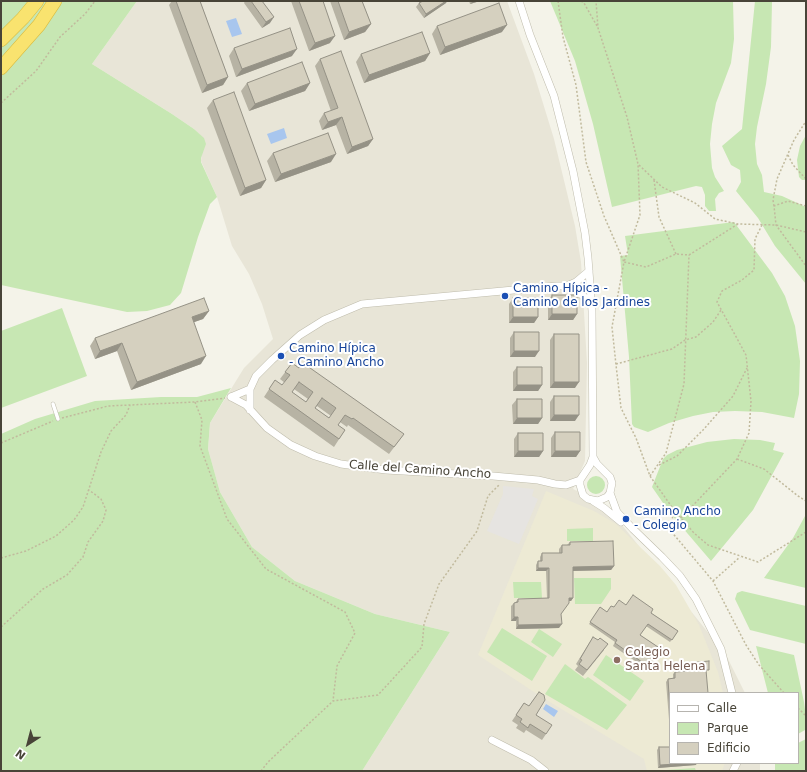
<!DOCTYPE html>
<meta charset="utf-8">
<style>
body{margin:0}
#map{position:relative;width:807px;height:772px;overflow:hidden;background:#f4f3e9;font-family:"DejaVu Sans",sans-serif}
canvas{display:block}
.frame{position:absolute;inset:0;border:2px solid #484438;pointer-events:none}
.legend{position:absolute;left:669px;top:692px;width:130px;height:72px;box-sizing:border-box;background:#fff;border:1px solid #b6b4af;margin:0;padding:5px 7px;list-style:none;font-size:12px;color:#484438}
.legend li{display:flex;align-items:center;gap:8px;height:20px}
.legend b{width:20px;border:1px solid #b6b4af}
.north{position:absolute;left:8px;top:724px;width:40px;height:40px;-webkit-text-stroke:3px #fff;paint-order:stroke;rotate:216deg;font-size:11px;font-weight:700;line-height:16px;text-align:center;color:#484438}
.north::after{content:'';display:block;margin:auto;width:14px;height:18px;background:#484438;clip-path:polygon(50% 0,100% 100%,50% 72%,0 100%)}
</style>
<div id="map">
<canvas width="807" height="772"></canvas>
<div class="frame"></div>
<ul class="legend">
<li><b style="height:5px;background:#fff"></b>Calle</li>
<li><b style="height:11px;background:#c7e7b3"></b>Parque</li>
<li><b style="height:11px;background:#d5d0bf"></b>Edificio</li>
</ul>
<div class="north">N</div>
</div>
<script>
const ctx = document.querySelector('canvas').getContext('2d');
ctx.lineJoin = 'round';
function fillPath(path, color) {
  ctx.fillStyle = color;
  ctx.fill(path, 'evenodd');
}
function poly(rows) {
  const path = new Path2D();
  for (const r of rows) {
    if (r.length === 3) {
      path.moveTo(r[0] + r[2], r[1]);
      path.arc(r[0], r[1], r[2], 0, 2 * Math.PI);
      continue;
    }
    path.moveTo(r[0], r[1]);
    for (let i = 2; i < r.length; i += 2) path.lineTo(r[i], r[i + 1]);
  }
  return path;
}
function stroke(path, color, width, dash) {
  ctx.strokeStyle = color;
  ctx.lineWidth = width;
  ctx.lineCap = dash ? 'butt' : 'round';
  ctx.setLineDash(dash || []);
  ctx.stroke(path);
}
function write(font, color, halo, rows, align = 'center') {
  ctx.font = font + ' "DejaVu Sans",sans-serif';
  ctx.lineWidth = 4;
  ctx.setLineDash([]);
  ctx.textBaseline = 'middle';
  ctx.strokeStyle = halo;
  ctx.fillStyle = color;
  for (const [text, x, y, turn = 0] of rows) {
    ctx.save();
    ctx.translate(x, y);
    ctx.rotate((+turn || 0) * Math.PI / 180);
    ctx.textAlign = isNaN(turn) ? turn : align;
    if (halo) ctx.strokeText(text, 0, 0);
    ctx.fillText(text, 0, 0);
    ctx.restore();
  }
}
const residential = poly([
 [137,1,507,1,534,74,554,139,575,226,581,262,587,363,585,461,573,489,606,505,726,655,745,693,670,693,670,763,760,763,760,771,362,771,450,632,375,614,295,581,252,547,220,492,208,449,210,423,244,368,273,339,262,304,249,274,232,246,217,197,201,161,203,138,194,129,172,114,92,64]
]);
const education = poly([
 [546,491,594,511,616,524,660,566,676,585,699,625,718,672,723,693,670,693,670,763,725,763,722,771,647,771,644,759,540,696,478,655]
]);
const green = poly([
 [1,1,137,1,92,64,172,114,194,129,204,138,206,144,201,158,201,162,217,197,210,204,198,237,181,293,170,305,147,311,127,312,1,285],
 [550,1,733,1,734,39,731,63,716,103,712,124,710,144,712,168,715,177,724,191,719,193,715,199,716,211,709,211,705,206,705,195,702,187,696,186,612,207,593,124,575,61],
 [755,1,772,1,772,2,771,47,766,84,757,127,755,144,757,164,762,175,764,192,782,196,806,207,806,284,775,246,758,218,736,191,741,182,740,170,731,165,722,146,742,129],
 [806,135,806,180,802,180,799,177,797,160,800,146],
 [734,222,772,273,785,296,795,326,800,361,799,394,794,418,762,412,735,411,713,412,693,416,669,423,648,432,634,427,632,424,629,357,620,256,628,255,625,236],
 [62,308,87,376,1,408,1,331],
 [231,388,210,423,208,449,220,492,252,547,295,581,375,614,450,632,362,771,1,771,1,434,35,419,95,401,161,397,197,397],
 [734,439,760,440,775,443,773,450,784,453,753,510,711,561,670,513,652,487,663,459,667,455,677,450,707,442],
 [596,485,9],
 [805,516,806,517,806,588,764,578,793,538],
 [593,528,593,541,567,541,567,529],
 [574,578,611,578,611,589,601,604,575,604],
 [541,582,542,598,514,598,513,582],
 [742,591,806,606,806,644,750,630,735,599,737,593],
 [502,628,547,656,532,681,487,652],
 [539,629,562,644,553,657,531,642],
 [756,646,794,655,804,702,806,717,805,730,798,734,798,693,768,693],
 [606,655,644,681,630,701,593,675],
 [565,664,585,679,588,677,627,705,607,730,545,694],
 [806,739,806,771,775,771,775,763,798,763,798,743],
 [695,768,696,771,652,771]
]);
const parking = poly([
 [503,486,534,489,532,496,538,499,519,544,487,531,503,494]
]);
const water = poly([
 [236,18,242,34,232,37,226,21],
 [284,128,287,138,271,144,267,134],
 [546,704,558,711,554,717,543,709]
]);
const path = poly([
 [558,1,563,37,576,85,586,162,604,216,624,262,640,215,638,164,627,117,598,28,596,1],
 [581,1,584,3,597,26],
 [1,103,36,71,60,37,85,14,95,1],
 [788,155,793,165,806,179],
 [639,165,662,187,695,203,715,219,738,224,776,225,806,232],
 [654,180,659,217,676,254],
 [774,206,773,200,777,179,794,140,806,121],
 [806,206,788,201,774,206,776,225,806,266],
 [738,224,689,255,676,254,646,267,624,262,612,327,616,365,621,408,636,438,650,476,674,510,670,530,713,581,746,645,759,665,784,693],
 [616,364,672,349,685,340,696,337,713,322,721,310],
 [195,402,202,420,200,446,227,519,266,569,345,612,355,633,337,666,333,701],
 [62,418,108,406,195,402,225,398],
 [1,443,53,421],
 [737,459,764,469,798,496,806,501],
 [659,465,677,456,703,430,733,396,747,368],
 [650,476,666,453,684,384,689,255],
 [674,510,694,533,708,545,758,562,806,532],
 [681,518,737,459,749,433,751,401,746,355,717,302,722,291,742,280,754,270,755,239,762,225],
 [1,558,26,551,56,536,74,520,83,507,101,452,111,431,126,415,130,405],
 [713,581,740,557],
 [1,627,43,589,67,575,83,557,88,542,103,521,106,510,101,499,89,490],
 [798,708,806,716],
 [261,771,268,762,333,701,378,695,422,647,424,624,439,584,477,531,488,496,500,484]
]);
const lane = poly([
 [53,404,58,419]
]);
const street = poly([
 [519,1,530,35,554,96,573,171,585,233,588,258,592,311,593,457,590,465,580,480,580,485,583,495,588,499,598,501,607,497,610,493,612,483,610,477,597,464,593,457],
 [567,286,576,282,589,271],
 [231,397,246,405,267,428,291,445,315,456,341,464,386,470,493,476,538,480,555,484,566,485,580,480],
 [231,397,250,389],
 [250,410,250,389,256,376,272,360,300,335,324,320,362,304,557,286,567,286,574,289,591,302],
 [610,493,617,512,633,529,662,557,680,576,696,599,721,649,732,693],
 [593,501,604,508,621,522],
 [492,740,531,760,545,771],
 [733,771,737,763]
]);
const highway = poly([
 [1,40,23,18,37,1],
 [1,68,39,25,55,1]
]);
const wall = poly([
 [172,1,200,1,228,77,223,85,202,93,169,5],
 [245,1,262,1,270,23,262,28,244,3],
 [291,1,323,1,330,43,309,51],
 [330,1,362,1,371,24,365,32,344,40],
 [423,1,447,1,446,3,424,18,416,7,419,3],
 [469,1,480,1,470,4],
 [437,26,502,32,440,55,432,34],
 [234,48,292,56,236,77,229,56],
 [430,53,425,61,364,83,356,62,361,54],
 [320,59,373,139,368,146,347,154,336,125,322,130,319,121,324,113,331,111,315,66],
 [247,83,310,83,305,91,249,111,241,91],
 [213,100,266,180,261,188,240,196,207,108],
 [273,153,331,162,275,182,267,161],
 [552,295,577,314,573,320,548,320,548,301],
 [513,298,538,317,534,323,509,323,509,304],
 [209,311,203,319,194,322,201,364,131,390,117,351,95,359,90,346,95,338],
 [514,332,535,357,510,357,510,338],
 [554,334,575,388,550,388,550,340],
 [292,363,299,368,404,434,389,454,348,425,347,427,340,422,338,425,345,430,334,447,264,397,275,380,282,385,285,383,280,379],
 [294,389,308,399,306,402,292,392],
 [317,406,331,416,329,418,315,408],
 [517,367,542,385,538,391,513,391,513,372],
 [554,396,575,421,550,421,550,402],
 [517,399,542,418,538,424,513,424,512,405],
 [555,432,580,451,576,457,551,457,551,438],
 [518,433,543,451,539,457,514,457,514,439],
 [570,542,614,566,611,570,573,571,573,598,571,601,569,601,561,614,559,628,516,629,516,621,511,621,511,606,514,603,515,603,518,599,547,598,546,571,536,571,536,565,538,561,540,561,540,557,542,553,559,553,559,549,562,545,567,545],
 [626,605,651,613,678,631,670,642,646,626,640,635,661,649,647,669,613,646,615,642,589,624,600,607,607,612],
 [593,637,604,650,583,676,575,670,578,666,576,664],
 [688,663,707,673,670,693,670,732,666,682,668,679,673,678,673,674,675,672,687,671,686,665],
 [539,692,536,715,546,734,542,740,526,730,524,733,516,728,518,725,512,721,524,703,529,706],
 [659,747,696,765,658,768,657,750]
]);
const shadedWall = poly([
 [446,1,447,1,446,3,424,18,426,14],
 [473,1,480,1,470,4],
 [274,17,270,23,262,28,266,22],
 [371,24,365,32,344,40,349,32],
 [507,25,502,32,440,55,445,47],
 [335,36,330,43,309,51,315,43],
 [297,49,292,56,236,77,242,69],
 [430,53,425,61,364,83,369,75],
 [228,77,223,85,202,93,207,85],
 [310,83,305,91,249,111,255,104],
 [342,117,336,125,322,130,328,122],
 [373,139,368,146,347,154,352,147],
 [336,154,331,162,275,182,281,174],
 [266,180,261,188,240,196,245,188],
 [209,311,203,319,186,325,192,317],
 [552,314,577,314,573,320,548,320],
 [513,317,538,317,534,323,509,323],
 [122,343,117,351,95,359,100,351],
 [514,351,539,351,535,357,510,357],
 [206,356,201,364,131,390,137,382],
 [554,382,579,382,575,388,550,388],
 [517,385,542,385,538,391,513,391],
 [554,415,579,415,575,421,550,421],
 [517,418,542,418,538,424,513,424],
 [518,451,543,451,539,457,514,457],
 [555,451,580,451,576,457,551,457],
 [614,566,611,570,570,571,573,567],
 [538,568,549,568,546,571,536,571],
 [569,598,573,598,571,601,567,601],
 [514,617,518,617,516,621,511,621],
 [562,624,559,628,516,629,518,625],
 [691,763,697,763,696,765,658,768,660,765]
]);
const building = poly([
 [176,1,200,1,228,77,207,85,176,1],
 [251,1,262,1,274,17,266,22,251,1],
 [299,1,323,1,335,36,315,43,299,1],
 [338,1,362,1,371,24,349,32,338,1],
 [423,1,446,1,426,14,419,3,423,1],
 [499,3,507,25,445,47,437,26,499,3],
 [290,28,297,49,242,69,234,48,290,28],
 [422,32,430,53,369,75,361,54,422,32],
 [341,51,373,139,352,147,342,117,328,122,324,113,338,108,320,59,341,51],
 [302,62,310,83,255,104,247,83,302,62],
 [234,92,266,180,245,188,213,100,234,92],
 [328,133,336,154,281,174,273,153,328,133],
 [552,295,577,295,577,314,552,314,552,295],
 [204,298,209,311,192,317,206,356,137,382,122,343,100,351,95,338,204,298],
 [513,298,538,298,538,317,513,317,513,298],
 [514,332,539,332,539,351,514,351,514,332],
 [554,334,579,334,579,382,554,382,554,334],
 [292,363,299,368,303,363,404,434,394,447,353,418,352,419,345,415,338,425,345,430,339,439,269,389,275,380,282,385,290,375,285,372,292,363],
 [299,382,313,392,306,402,292,392,299,382],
 [322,398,336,408,329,418,315,408,322,398],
 [517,367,542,367,542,385,517,385,517,367],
 [554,396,579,396,579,415,554,415,554,396],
 [517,399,542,399,542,418,517,418,517,399],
 [555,432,580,432,580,451,555,451,555,432],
 [518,433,543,433,543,451,518,451,518,433],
 [613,541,614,566,573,567,573,598,569,598,569,603,561,614,562,624,518,625,518,617,514,617,514,603,518,602,518,599,549,598,549,568,538,568,538,561,542,561,542,553,562,553,562,545,570,545,570,542,613,541],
 [633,595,653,609,651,613,678,631,672,640,648,624,640,635,661,649,649,667,615,643,617,640,590,622,600,607,607,612,611,606,614,607,619,600,626,605,633,595],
 [593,637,598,640,600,638,608,644,587,670,579,664,582,660,580,659,593,637],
 [709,661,709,670,706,670,708,693,670,693,670,711,668,679,675,678,675,672,689,671,688,663,709,661],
 [539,692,544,695,545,700,536,715,552,725,546,734,530,724,528,728,520,722,522,719,516,715,524,703,529,706,539,692],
 [659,747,670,747,670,763,691,763,660,765,659,747]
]);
const markers = [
 [505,296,4,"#1a4fb4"],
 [281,356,4,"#1a4fb4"],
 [626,519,4,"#1a4fb4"],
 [617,660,4,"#8d6e63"]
];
const transitNames = [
 ["Camino Hípica -",513,289],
 ["Camino de los Jardines",513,303],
 ["Camino Hípica",289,349],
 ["- Camino Ancho",289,363],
 ["Camino Ancho",634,512],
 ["- Colegio",634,526]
];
const streetNames = [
 ["Calle del Camino Ancho",420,470,4]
];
const educationNames = [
 ["Colegio",625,653],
 ["Santa Helena",625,667]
];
fillPath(residential, '#e8e5d7');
fillPath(education, '#edead4');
fillPath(green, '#c7e7b3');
fillPath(parking, '#e6e4e1');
fillPath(water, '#a8c6ee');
stroke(lane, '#bfbcac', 4.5);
stroke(street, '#bfbcac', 8);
stroke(highway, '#d9ba3e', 14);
stroke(path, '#c1ba9d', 1.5, [2, 2]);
stroke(lane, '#fff', 3.5);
stroke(street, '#fff', 7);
stroke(highway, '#f9e36f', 13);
fillPath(wall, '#b7b3a4');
fillPath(shadedWall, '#959286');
fillPath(building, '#d5d0bf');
stroke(building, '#959286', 1);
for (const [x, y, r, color] of markers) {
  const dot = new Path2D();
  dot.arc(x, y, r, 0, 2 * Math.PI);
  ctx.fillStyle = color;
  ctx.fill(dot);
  stroke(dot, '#fff', 1.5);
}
write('12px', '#164399', '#fff', transitNames, 'left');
write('12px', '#484438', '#fff', streetNames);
write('12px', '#785e54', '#fff', educationNames, 'left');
</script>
